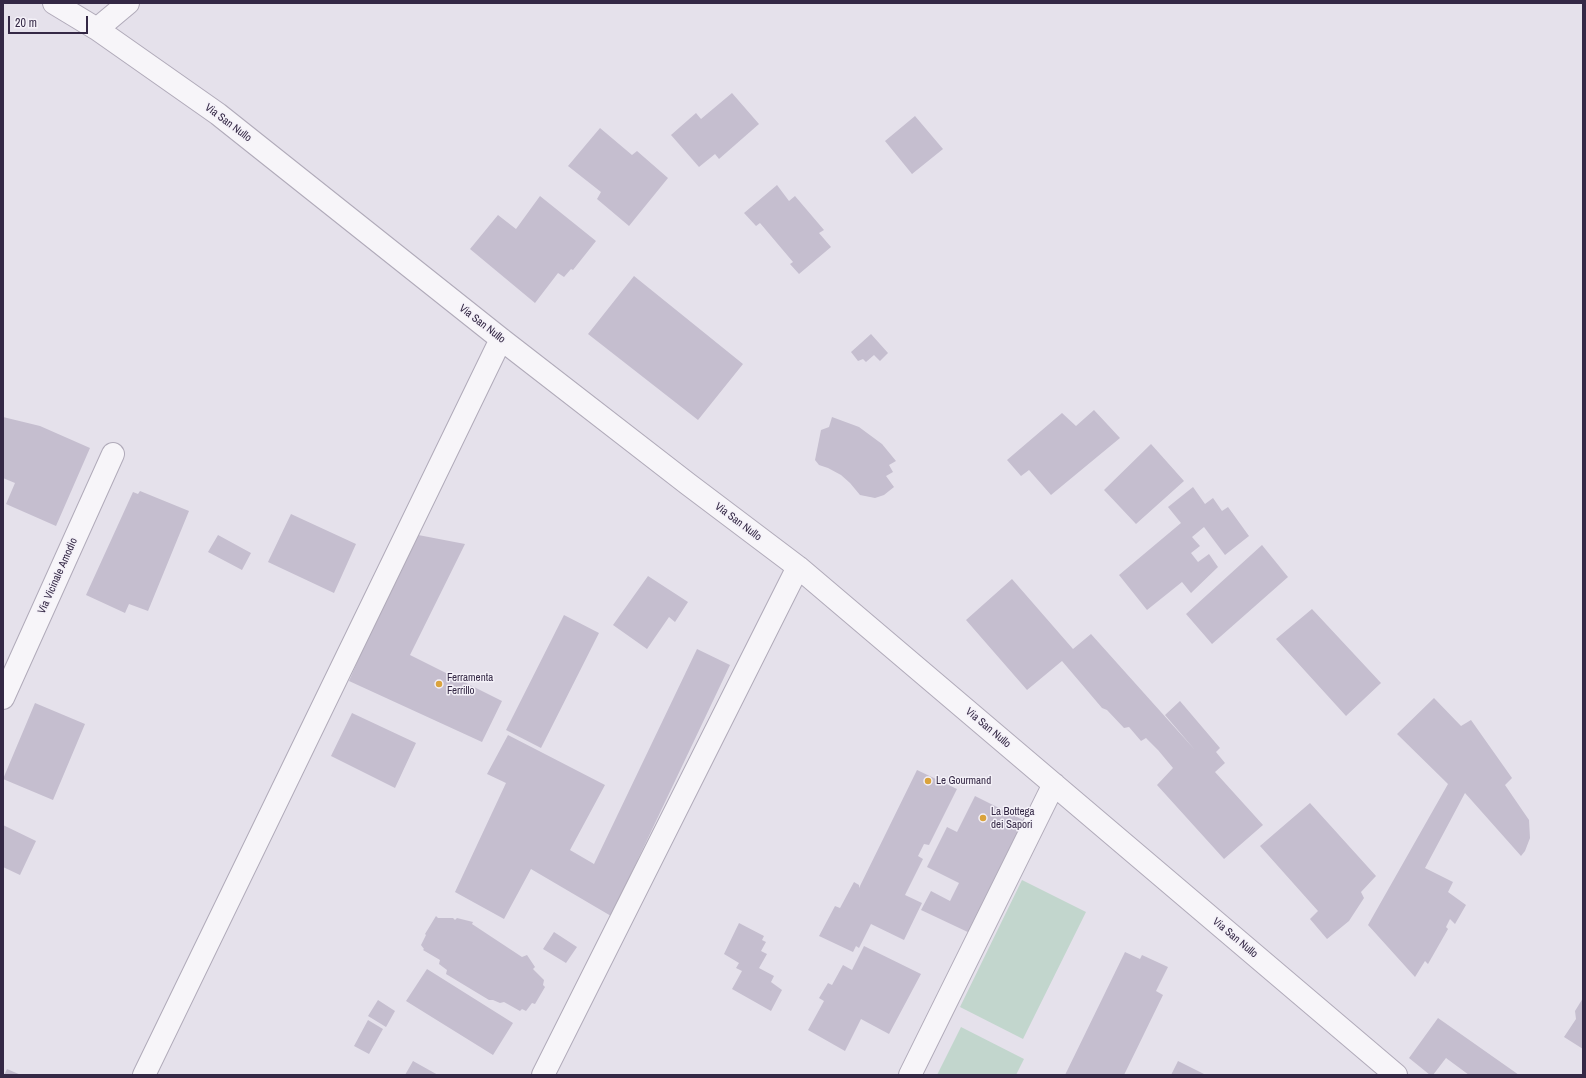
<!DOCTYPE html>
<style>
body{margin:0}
#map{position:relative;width:1586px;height:1078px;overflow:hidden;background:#e5e1eb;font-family:"Archivo Narrow",sans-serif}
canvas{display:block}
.frame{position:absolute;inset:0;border:4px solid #342845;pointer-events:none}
.scale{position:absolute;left:8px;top:16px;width:80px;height:18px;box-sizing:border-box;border:2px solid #342845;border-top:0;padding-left:5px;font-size:12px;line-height:14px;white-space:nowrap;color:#342845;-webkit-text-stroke:3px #f4f1f8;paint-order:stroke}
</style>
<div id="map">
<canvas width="1586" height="1078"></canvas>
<div class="frame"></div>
<div class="scale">20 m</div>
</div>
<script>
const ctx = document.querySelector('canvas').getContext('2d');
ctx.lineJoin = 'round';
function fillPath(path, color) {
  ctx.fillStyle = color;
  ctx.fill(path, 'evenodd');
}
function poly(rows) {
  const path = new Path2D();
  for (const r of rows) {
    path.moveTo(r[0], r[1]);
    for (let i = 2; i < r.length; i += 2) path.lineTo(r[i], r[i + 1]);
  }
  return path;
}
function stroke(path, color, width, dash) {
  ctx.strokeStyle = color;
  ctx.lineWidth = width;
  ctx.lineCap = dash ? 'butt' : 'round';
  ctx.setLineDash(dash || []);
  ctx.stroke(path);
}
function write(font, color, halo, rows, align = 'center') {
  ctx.font = font + ' "Archivo Narrow",sans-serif';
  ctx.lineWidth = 3;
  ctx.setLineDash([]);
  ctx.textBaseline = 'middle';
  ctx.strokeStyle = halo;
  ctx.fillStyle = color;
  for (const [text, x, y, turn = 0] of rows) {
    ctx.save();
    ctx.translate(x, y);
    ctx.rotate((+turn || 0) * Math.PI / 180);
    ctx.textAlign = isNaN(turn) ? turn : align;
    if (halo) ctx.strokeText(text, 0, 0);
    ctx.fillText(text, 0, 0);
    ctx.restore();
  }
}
const green = poly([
 [1022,880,1086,912,1023,1039,960,1007],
 [961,1027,1024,1059,1016,1075,937,1075]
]);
const building = poly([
 [732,93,759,124,719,159,715,154,699,167,671,135,696,113,701,119],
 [915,116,943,149,912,174,885,141],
 [600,128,632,155,637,151,668,178,629,226,597,199,601,192,568,166],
 [777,185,789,201,795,196,824,230,819,233,831,247,799,274,790,264,793,262,760,223,756,226,744,213],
 [540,196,596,241,573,270,571,269,564,277,558,273,535,303,470,249,498,215,516,229],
 [634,276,743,364,698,420,588,334],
 [871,334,888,353,880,361,874,355,866,362,863,359,858,361,851,352],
 [1094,410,1120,438,1051,495,1029,470,1021,476,1007,460,1062,413,1076,426],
 [3,417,40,426,90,448,56,526,6,504,15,483,3,478],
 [832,417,859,427,882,444,896,461,889,465,893,472,886,476,894,487,884,495,875,498,860,495,850,483,841,475,828,468,819,465,815,460,821,430,829,427],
 [1151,444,1184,481,1136,524,1104,490],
 [1193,487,1205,504,1213,498,1222,511,1228,507,1249,536,1225,555,1204,527,1192,537,1200,546,1191,553,1198,562,1209,554,1218,567,1191,593,1182,582,1147,610,1119,575,1181,523,1168,507],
 [140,491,189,511,148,611,129,604,125,613,86,595,133,492,138,494],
 [291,514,356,544,334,593,268,562],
 [413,534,465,544,410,655,502,701,482,742,349,681],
 [218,535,251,553,242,570,208,552],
 [1262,545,1288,577,1212,644,1186,614],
 [648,576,688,602,675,622,669,617,647,649,613,625],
 [1012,579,1073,649,1091,634,1195,750,1165,715,1180,701,1220,748,1216,752,1225,763,1215,772,1263,825,1224,859,1157,785,1173,768,1158,750,1146,738,1141,741,1129,727,1124,728,1107,710,1102,708,1062,661,1027,690,966,620],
 [1312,609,1381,683,1346,716,1276,639],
 [564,615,599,633,541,748,506,730],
 [697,649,730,665,611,916,531,869,504,919,455,892,506,783,487,774,508,735,605,785,570,850,594,864],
 [1434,698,1461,726,1471,720,1512,778,1505,785,1529,820,1530,838,1525,851,1521,856,1465,793,1425,868,1453,882,1448,892,1466,905,1455,924,1450,919,1446,927,1448,929,1428,964,1425,961,1415,977,1368,925,1448,784,1397,734],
 [35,703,85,724,53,800,3,779],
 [352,713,416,743,395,788,331,756],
 [917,770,957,789,929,845,924,844,918,856,923,859,905,895,922,903,904,940,871,924,859,948,856,946,853,952,819,936,835,906,840,908,854,882,859,885,859,888],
 [975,796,1027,822,972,934,921,910,931,891,950,901,959,883,927,867,947,827,957,832],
 [1310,803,1376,876,1361,892,1364,898,1349,921,1327,939,1310,919,1318,911,1260,846],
 [3,825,36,841,20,875,3,867],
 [436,916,438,918,453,918,455,920,457,918,473,922,472,924,522,957,527,955,535,967,533,969,544,980,543,985,545,987,535,1004,532,1003,526,1011,522,1009,520,1011,504,1002,500,1003,493,1000,489,1000,446,974,447,970,439,964,440,960,423,950,424,949,421,945,426,935,425,934],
 [739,923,764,936,762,940,766,942,761,951,767,954,759,968,774,976,771,982,782,990,771,1011,732,989,742,971,736,968,739,963,724,954],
 [554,932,577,947,566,963,543,949],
 [864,946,921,974,889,1034,861,1019,845,1051,808,1030,824,1001,819,998,828,983,832,985,843,965,852,970],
 [1125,952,1140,959,1142,955,1168,967,1156,991,1163,995,1124,1075,1065,1075],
 [427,969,513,1023,493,1055,406,1001],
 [1583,998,1583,1049,1564,1037,1576,1019,1575,1011],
 [378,1000,395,1011,386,1027,368,1016],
 [1438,1018,1519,1075,1469,1075,1446,1058,1433,1075,1430,1075,1409,1058],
 [368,1020,383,1029,369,1054,354,1046],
 [413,1061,438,1075,405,1075],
 [1178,1061,1206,1075,1171,1075],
 [7,1069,21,1075,4,1075]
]);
const minor = poly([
 [54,3,97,29,218,114,501,339,688,484,798,567,1396,1075],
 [97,29,128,3],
 [3,698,113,454],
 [144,1075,501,339],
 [543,1075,798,567],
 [910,1075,1054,784]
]);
const markers = [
 [439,684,4,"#daa33c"],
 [928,781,4,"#daa33c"],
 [983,818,4,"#daa33c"]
];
const streetNames = [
 ["Via San Nullo",228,123,37],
 ["Via San Nullo",482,324,38],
 ["Via San Nullo",738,522,37],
 ["Via Vicinale Amodio",58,576,-66],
 ["Via San Nullo",988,728,40],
 ["Via San Nullo",1235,938,40]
];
const poiNames = [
 ["Ferramenta",447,678],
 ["Ferrillo",447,691],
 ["Le Gourmand",936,781],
 ["La Bottega",991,812],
 ["dei Sapori",991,825]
];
fillPath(green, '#c2d6cd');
fillPath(building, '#c5becf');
stroke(minor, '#b0aab9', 24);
stroke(minor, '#f7f5f9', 22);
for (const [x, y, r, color] of markers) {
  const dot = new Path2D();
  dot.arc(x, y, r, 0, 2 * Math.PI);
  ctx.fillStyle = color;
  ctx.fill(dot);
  stroke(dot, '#f4f1f8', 1.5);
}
write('11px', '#342845', '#f4f1f8', streetNames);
write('11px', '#342845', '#f4f1f8', poiNames, 'left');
</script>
